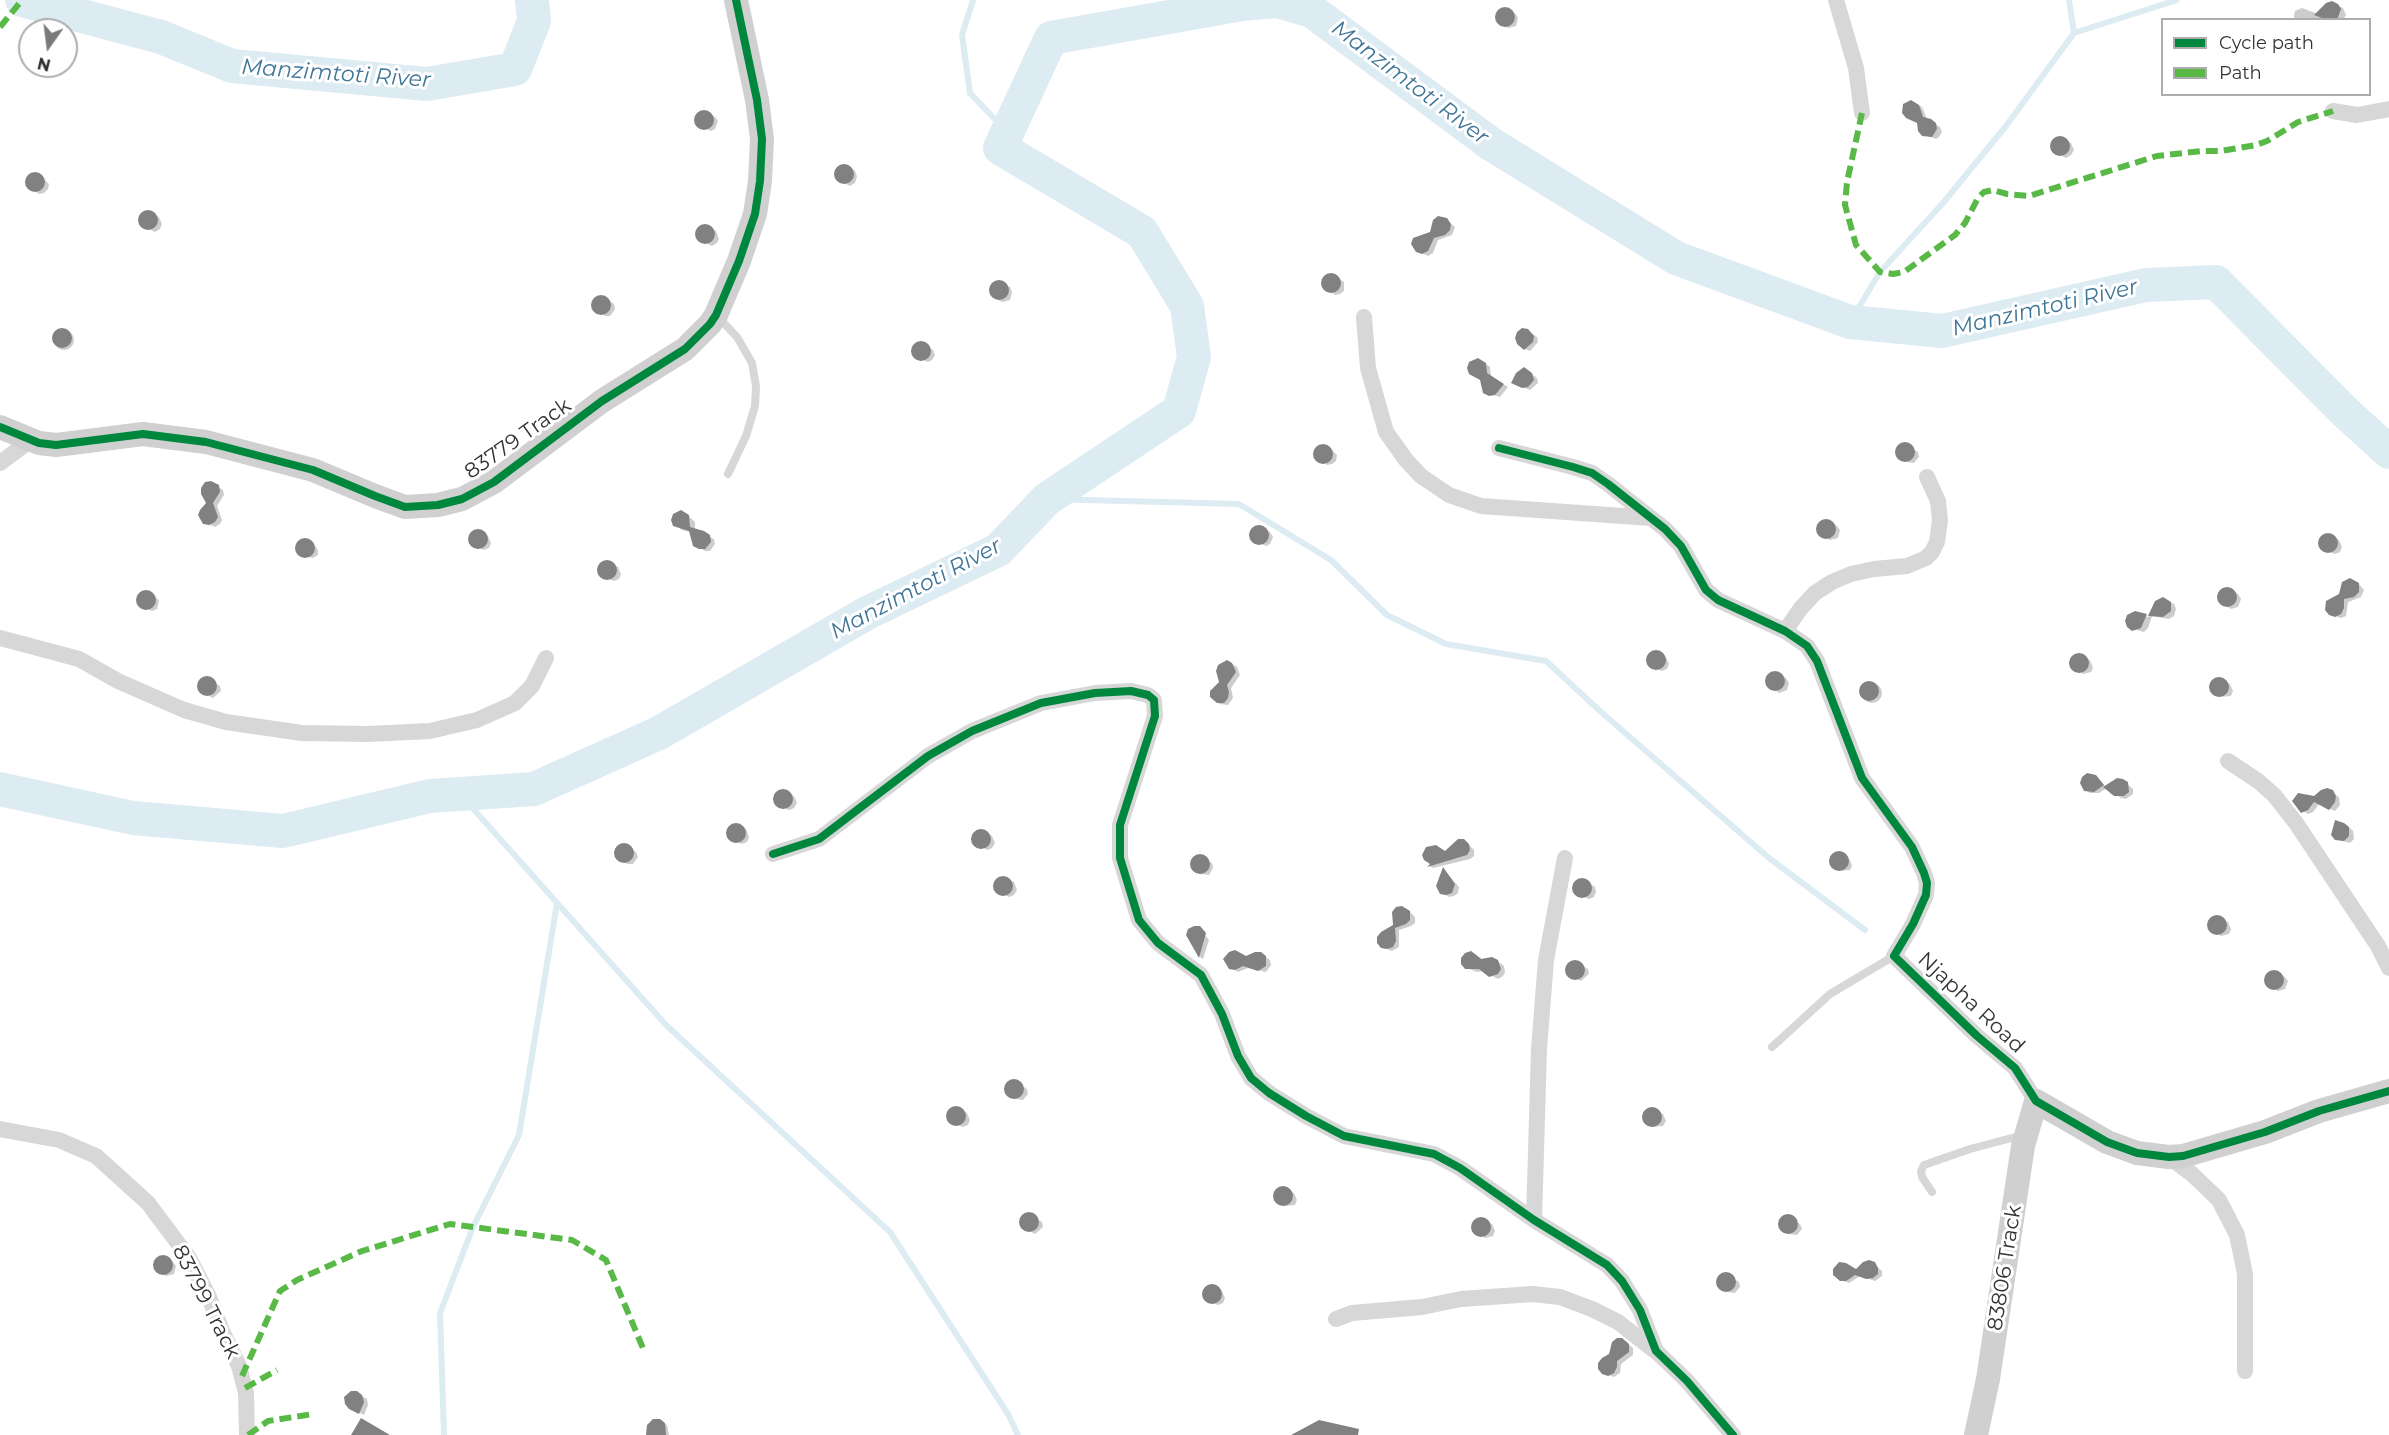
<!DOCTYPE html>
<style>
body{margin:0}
#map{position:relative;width:2389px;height:1435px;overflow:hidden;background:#fff;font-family:Montserrat,sans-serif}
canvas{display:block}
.legend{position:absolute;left:2161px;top:18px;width:210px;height:78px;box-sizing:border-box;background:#fff;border:2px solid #adadad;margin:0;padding:8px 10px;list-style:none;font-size:18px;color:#333}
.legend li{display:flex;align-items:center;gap:12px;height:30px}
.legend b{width:30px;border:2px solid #adadad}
.north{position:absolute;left:18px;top:18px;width:60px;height:60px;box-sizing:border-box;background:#fff;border:2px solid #adadad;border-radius:50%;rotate:194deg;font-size:16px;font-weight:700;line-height:24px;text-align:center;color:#333}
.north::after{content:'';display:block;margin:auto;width:21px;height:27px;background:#7a7a7a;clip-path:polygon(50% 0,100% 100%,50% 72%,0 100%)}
</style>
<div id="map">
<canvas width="2389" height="1435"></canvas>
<ul class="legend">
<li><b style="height:8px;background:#00873e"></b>Cycle path</li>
<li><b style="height:8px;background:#58b947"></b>Path</li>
</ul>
<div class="north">N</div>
</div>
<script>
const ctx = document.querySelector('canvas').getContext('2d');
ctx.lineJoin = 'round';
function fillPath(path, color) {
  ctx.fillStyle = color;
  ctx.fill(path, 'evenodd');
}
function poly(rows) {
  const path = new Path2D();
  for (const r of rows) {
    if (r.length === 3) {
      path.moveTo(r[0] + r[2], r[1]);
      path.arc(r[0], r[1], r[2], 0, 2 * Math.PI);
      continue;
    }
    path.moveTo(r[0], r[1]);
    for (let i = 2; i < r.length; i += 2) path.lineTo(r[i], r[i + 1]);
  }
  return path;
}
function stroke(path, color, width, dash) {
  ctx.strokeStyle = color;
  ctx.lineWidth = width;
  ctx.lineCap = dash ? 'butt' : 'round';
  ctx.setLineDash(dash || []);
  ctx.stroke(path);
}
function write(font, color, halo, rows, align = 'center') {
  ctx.font = font + ' Montserrat,sans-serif';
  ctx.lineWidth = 6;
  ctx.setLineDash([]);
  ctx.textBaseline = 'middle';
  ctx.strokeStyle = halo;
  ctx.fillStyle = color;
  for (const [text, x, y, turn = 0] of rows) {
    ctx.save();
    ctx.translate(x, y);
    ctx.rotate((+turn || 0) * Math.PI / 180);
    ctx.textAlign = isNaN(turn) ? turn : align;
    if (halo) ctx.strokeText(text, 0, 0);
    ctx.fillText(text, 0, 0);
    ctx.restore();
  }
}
const shadow = poly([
 [2337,5,2343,8,2346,15,2343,20,2295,20,2294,16,2295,11,2302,8,2318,14],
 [1502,9,1516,14,1518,18,1516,26,1508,28,1498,22,1498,12],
 [1917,104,1922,107,1927,119,1940,127,1942,132,1939,137,1936,139,1925,135,1919,123],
 [705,111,715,117,718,121,715,129,711,131,698,125,696,120,700,113],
 [2061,138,2071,143,2074,150,2071,155,2066,158,2056,153,2052,149,2054,141],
 [844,166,855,171,857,176,855,183,850,186,837,179,836,174,839,167],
 [33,174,43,178,49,184,48,189,44,193,39,194,28,185,28,177],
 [149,212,159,217,162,224,160,229,155,232,144,227,140,220,142,215],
 [1444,218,1455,227,1452,235,1438,240,1433,253,1428,256,1417,251],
 [706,226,716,231,719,239,717,243,712,246,701,241,697,237,699,229],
 [1335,276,1344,282,1344,291,1340,294,1335,295,1324,286,1327,277],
 [996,282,1010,287,1012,292,1010,300,1002,302,992,296,992,285],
 [599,297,604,297,614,304,615,309,610,316,605,316,593,307,593,303],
 [1527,330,1537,337,1538,342,1530,351,1525,349],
 [64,340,10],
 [921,342,933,350,935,355,932,360,928,362,914,356,912,351,916,344],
 [1486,364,1490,367,1491,377,1508,387,1500,397,1487,393,1482,379],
 [1529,372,1537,378,1538,383,1530,390,1517,385],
 [1905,444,1918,452,1919,457,1914,463,1906,462,1897,455,1900,446],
 [1321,446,1331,449,1337,455,1336,461,1332,464,1327,465,1316,456,1317,449],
 [211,482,223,490,224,495,217,506,222,520,220,524,215,527,204,522],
 [686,514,695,522,695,530,714,539,715,544,710,551,705,551,695,545,691,532,682,530,673,523],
 [1827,521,1837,526,1840,530,1838,538,1830,540,1820,534,1820,524],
 [1260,527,1270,532,1273,537,1270,544,1266,546,1253,540,1251,535,1255,528],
 [478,531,488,536,491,543,489,548,484,550,473,546,470,542,471,534],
 [2329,535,2339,540,2342,547,2340,552,2335,554,2324,550,2320,543,2322,538],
 [302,540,313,543,318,550,318,555,313,558,300,555,296,548],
 [608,562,618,567,621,574,619,579,614,581,603,577,599,570,601,565],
 [2358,583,2364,590,2361,597,2348,602,2346,616,2341,618,2330,614],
 [2225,589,2238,594,2241,599,2238,607,2231,609,2221,603,2219,597],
 [146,591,156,597,159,601,157,609,152,611,139,605,137,600,141,593],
 [2158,600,2168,601,2174,604,2176,609,2174,616,2169,619,2152,616,2148,628,2144,632,2130,628,2132,613,2149,617],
 [1656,651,1666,657,1669,664,1667,669,1662,671,1651,667,1647,660,1649,655],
 [2077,655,2090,660,2093,668,2091,672,2083,674,2073,668,2073,658],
 [1232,664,1237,667,1240,675,1231,688,1233,698,1228,705,1220,704,1215,701,1220,682],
 [1776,673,1786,678,1789,683,1787,690,1779,693,1769,686,1767,682,1771,674],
 [207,678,220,686,221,691,213,698,201,692,199,687,203,680],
 [2220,678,2230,684,2233,691,2231,696,2220,697,2212,690,2213,682],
 [1872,693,10],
 [2095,777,2106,787,2125,782,2133,789,2133,794,2126,799,2121,798,2107,788,2099,793,2090,793,2085,790],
 [2327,790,2339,797,2340,805,2335,811,2319,804,2313,812,2308,814,2303,811,2314,798],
 [783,791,794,796,797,803,794,808,789,810,779,806,775,799,776,794],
 [736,824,746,829,749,837,747,842,742,844,731,840,728,835,729,828],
 [2349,827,2353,831,2354,839,2350,843,2336,839],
 [981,830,992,836,995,843,992,848,988,850,975,844,973,839,976,832],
 [1466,842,1474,850,1474,856,1470,859,1433,868,1430,866,1445,852],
 [622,845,627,845,636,852,638,857,633,864,627,864,616,856,616,851],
 [1839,853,1849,858,1852,866,1850,870,1839,871,1831,864,1832,856],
 [1200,856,1212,863,1213,868,1209,875,1200,874,1192,867,1195,857],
 [1444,870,1459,887,1458,893,1454,896,1449,897,1444,894],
 [1003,877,1014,882,1017,890,1014,895,1009,897,996,891,994,886,998,879],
 [1583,880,1595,887,1596,892,1594,897,1589,899,1576,893,1574,888,1578,881],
 [1407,909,1415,917,1415,923,1411,926,1399,930,1399,947,1392,951,1382,947],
 [2215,917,2228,922,2231,929,2229,934,2221,936,2211,930,2209,925],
 [1200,928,1209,940,1203,959,1200,957,1189,938],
 [1474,953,1483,960,1494,960,1500,963,1504,966,1505,972,1503,976,1498,979,1483,971,1477,972,1469,969,1466,954],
 [1266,957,1270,960,1271,965,1266,972,1248,968,1238,972,1228,965,1246,958],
 [1575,961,1588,969,1589,974,1581,981,1569,975,1567,970,1570,963],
 [2272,972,2285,977,2288,981,2285,989,2278,991,2268,985,2266,980],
 [1015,1081,1027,1089,1028,1094,1023,1100,1015,1099,1006,1092,1010,1082],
 [957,1107,967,1113,970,1120,968,1125,963,1127,952,1123,948,1116,950,1111],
 [1652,1109,1663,1114,1666,1121,1663,1126,1653,1127,1644,1120,1645,1112],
 [1284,1188,1294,1193,1297,1200,1295,1205,1284,1206,1275,1199,1277,1191],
 [1029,1214,1042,1222,1043,1227,1035,1234,1023,1227,1021,1222,1024,1215],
 [1788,1216,1800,1224,1802,1229,1797,1235,1789,1234,1780,1227,1783,1217],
 [1479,1219,1492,1224,1495,1231,1493,1236,1485,1238,1475,1232,1475,1222],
 [163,1257,173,1262,176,1266,174,1274,166,1276,156,1270,155,1262,158,1258],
 [1874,1264,1882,1271,1882,1276,1875,1281,1860,1276,1849,1283,1841,1280],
 [1726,1274,1739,1282,1740,1287,1735,1293,1727,1292,1718,1285,1718,1280],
 [1212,1285,1222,1291,1225,1298,1223,1303,1218,1305,1207,1301,1203,1294,1205,1289],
 [1627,1343,1633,1348,1633,1355,1621,1364,1620,1373,1614,1377,1606,1374],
 [362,1396,367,1399,368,1405,364,1415,350,1407],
 [662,1422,667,1425,669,1435,653,1435]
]);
const stream = poly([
 [973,0,962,35,970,93,1007,132],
 [2074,33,2177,0],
 [1850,322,1880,272,1943,203,2006,126,2074,33,2069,0],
 [1047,499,1239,504,1331,560,1387,615,1446,644,1546,661,1600,711,1769,858,1865,930],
 [460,794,666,1025,890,1232,1008,1414,1018,1435],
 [444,1435,440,1313,473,1227,519,1135,557,903]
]);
const river = poly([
 [22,0,161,37,232,66,427,84,515,69,534,21,532,0],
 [0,789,133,818,283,831,430,796,534,789,659,733,867,613,998,550,1047,499,1179,411,1194,357,1187,306,1142,232,1000,148,1051,38,1242,4,1277,1,1312,11,1491,144,1676,258,1850,322,1942,331,2146,285,2216,282,2343,410,2389,452]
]);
const building = poly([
 [2332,1,2338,4,2341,9,2337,20,2327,20,2314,15,2326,3],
 [1505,17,10],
 [1911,100,1919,105,1923,117,1931,119,1936,123,1937,129,1932,137,1922,136,1918,131,1917,123,1906,118,1902,113,1903,104],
 [704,120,10],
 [2060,146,10],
 [844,174,10],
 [35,182,10],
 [148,220,10],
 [1438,216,1447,218,1451,224,1450,230,1445,235,1434,238,1428,251,1422,254,1416,252,1411,244,1413,238,1430,232,1433,220],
 [705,234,10],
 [1331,283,10],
 [999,290,10],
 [601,305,10],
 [1522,328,1528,329,1534,336,1533,342,1524,350,1517,344,1515,338,1517,332],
 [62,338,10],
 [921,351,10],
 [1478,358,1486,363,1487,373,1504,384,1495,395,1489,396,1483,393,1480,380,1469,374,1467,368,1469,362],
 [1524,367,1532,373,1534,380,1528,387,1522,388,1511,383,1516,373],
 [1905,452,10],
 [1323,454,10],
 [211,481,219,485,220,492,213,503,218,517,215,522,209,525,203,524,198,515,200,510,206,503,201,494,201,488,205,482],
 [681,510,689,515,690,527,704,531,710,535,711,542,705,549,699,549,693,546,689,531,673,526,671,520,673,514],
 [1826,529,10],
 [1259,535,10],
 [478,539,10],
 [2328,543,10],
 [305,548,10],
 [607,570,10],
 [2350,578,2359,583,2359,592,2354,597,2344,599,2344,608,2341,614,2335,617,2329,615,2325,610,2326,601,2339,594,2342,582],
 [2227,597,10],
 [146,600,10],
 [2163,597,2171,602,2171,611,2163,617,2148,616,2155,601],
 [2135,611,2147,614,2141,628,2132,631,2127,627,2125,621,2127,615],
 [1656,660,10],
 [2079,663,10],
 [1227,660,1232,663,1236,672,1227,685,1229,692,1228,698,1224,703,1217,703,1210,697,1210,691,1219,682,1216,671,1218,665],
 [1775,681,10],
 [207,686,10],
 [2219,687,10],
 [1869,691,10],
 [2087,773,2096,775,2104,785,2094,792,2084,791,2080,783,2082,777],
 [2117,778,2123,779,2128,782,2129,792,2124,796,2114,796,2103,787],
 [2327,788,2333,790,2336,796,2335,802,2329,810,2314,802,2308,810,2301,813,2292,801,2298,793,2314,796,2321,790],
 [783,799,10],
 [2335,820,2344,823,2349,827,2349,836,2344,841,2335,840,2331,835],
 [736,833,10],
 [981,839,10],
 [1458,839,1464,839,1469,844,1470,850,1467,855,1427,867,1430,864,1424,860,1422,855,1426,847,1436,845,1445,851],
 [624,853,10],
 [1839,861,10],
 [1200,864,10],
 [1443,867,1455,884,1452,893,1446,895,1440,894,1436,886],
 [1003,886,10],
 [1582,888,10],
 [1402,906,1410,911,1410,920,1406,924,1395,928,1396,941,1393,947,1387,949,1381,948,1377,943,1377,937,1381,932,1393,925,1392,912,1396,907],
 [2217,925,10],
 [1194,926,1200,926,1206,933,1199,958,1186,935,1188,929],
 [1235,950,1246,956,1255,952,1261,952,1266,956,1266,966,1258,971,1243,966,1235,970,1229,969,1223,959,1229,952],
 [1471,951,1481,959,1492,957,1498,960,1501,969,1498,974,1489,977,1479,969,1465,969,1461,964,1461,958,1465,953],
 [1575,970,10],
 [2274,980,10],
 [1014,1089,10],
 [956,1116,10],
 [1652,1117,10],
 [1283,1196,10],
 [1029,1222,10],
 [1788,1224,10],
 [1481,1227,10],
 [163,1265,10],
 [1869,1260,1875,1262,1878,1268,1878,1274,1873,1278,1866,1279,1855,1275,1846,1281,1840,1281,1833,1275,1833,1269,1839,1262,1846,1263,1856,1269,1863,1262],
 [1726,1282,10],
 [1212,1294,10],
 [1617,1338,1622,1338,1629,1344,1629,1352,1617,1361,1617,1367,1614,1373,1608,1376,1602,1374,1598,1369,1598,1363,1602,1358,1609,1354,1612,1342],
 [351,1391,357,1391,362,1395,364,1402,359,1414,349,1409,345,1404,344,1397],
 [361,1418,390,1435,351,1435],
 [653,1419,660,1419,665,1423,666,1435,646,1435,647,1425],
 [1319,1420,1359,1429,1358,1435,1291,1435]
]);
const lane = poly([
 [718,317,737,337,752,363,756,386,755,406,746,436,728,474],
 [1772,1047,1830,994,1894,956],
 [1932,1192,1922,1177,1921,1171,1924,1165,1970,1149,2023,1135]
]);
const street = poly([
 [1836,0,1856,68,1862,113],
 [2333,111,2357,115,2389,109],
 [1364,317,1368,368,1386,432,1406,460,1421,476,1449,495,1481,506,1651,518],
 [1499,448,1573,467,1592,473,1608,484,1665,529,1681,546,1706,590,1718,600,1785,631,1807,646,1817,661,1862,778,1912,847,1924,873,1927,883,1926,895,1913,924,1894,956,1977,1036,2015,1068,2036,1101],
 [0,463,31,440],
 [1785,631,1801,608,1815,593,1832,582,1851,574,1874,569,1907,566,1926,558,1932,552,1937,542,1940,520,1938,501,1927,477],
 [0,638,79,659,118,681,184,710,226,722,302,733,368,734,430,731,477,720,515,703,532,686,546,658],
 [2228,761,2258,781,2274,795,2296,823,2378,946,2389,968],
 [773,854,819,839,928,756,972,731,1041,703,1095,693,1131,691,1148,695,1154,700,1155,716,1120,825,1120,858,1139,920,1158,943,1201,975,1222,1014,1238,1056,1251,1078,1269,1093,1306,1116,1344,1136,1434,1154,1460,1168,1534,1220,1607,1265,1622,1281,1640,1310,1656,1351,1687,1381,1733,1435],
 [0,1129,59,1140,96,1156,148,1203,189,1258,209,1297,222,1331,239,1366,246,1393,247,1435],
 [2169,1157,2192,1174,2219,1200,2237,1235,2245,1274,2245,1371],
 [1534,1220,1539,1049,1546,960,1565,858],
 [1336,1319,1352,1313,1422,1307,1461,1299,1533,1294,1560,1297,1592,1309,1618,1322,1655,1351]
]);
const secondary = poly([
 [0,427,39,443,56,445,143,434,206,442,313,470,375,496,405,507,438,505,462,499,494,482,602,401,685,349,710,324,716,315,739,261,755,214,760,181,762,139,757,100,736,0],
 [1976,1435,1988,1379,2023,1146,2036,1101,2107,1142,2137,1153,2169,1157,2183,1156,2265,1132,2319,1111,2389,1091]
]);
const quiet = poly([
 [0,27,22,0],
 [1862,113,1847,182,1845,205,1856,245,1880,272,1893,274,1904,272,1955,235,1965,223,1978,198,1984,192,1993,190,2007,194,2029,196,2157,156,2202,151,2221,151,2256,145,2267,141,2298,122,2333,111],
 [242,1376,280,1291,297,1280,362,1251,450,1224,572,1240,606,1260,645,1353],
 [245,1388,277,1370],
 [248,1435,268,1421,313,1414]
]);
const cycleway = poly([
 [0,427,39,443,56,445,143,434,206,442,313,470,375,496,405,507,438,505,462,499,494,482,602,401,685,349,710,324,716,315,739,261,755,214,760,181,762,139,757,100,736,0],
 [1499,448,1573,467,1592,473,1608,484,1665,529,1681,546,1706,590,1718,600,1785,631,1807,646,1817,661,1862,778,1912,847,1924,873,1927,883,1926,895,1913,924,1894,956,1977,1036,2015,1068,2036,1101,2107,1142,2137,1153,2169,1157,2183,1156,2265,1132,2319,1111,2389,1091],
 [773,854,819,839,928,756,972,731,1041,703,1095,693,1131,691,1148,695,1154,700,1155,716,1120,825,1120,858,1139,920,1158,943,1201,975,1222,1014,1238,1056,1251,1078,1269,1093,1306,1116,1344,1136,1434,1154,1460,1168,1534,1220,1607,1265,1622,1281,1640,1310,1656,1351,1687,1381,1733,1435]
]);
const streetNames = [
 ["83779 Track",518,439,-35],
 ["Njapha Road",1971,1003,43],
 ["83806 Track",2005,1268,-81],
 ["83799 Track",206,1302,63]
];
const waterNames = [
 ["Manzimtoti River",336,74,4],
 ["Manzimtoti River",1410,83,37],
 ["Manzimtoti River",2045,308,-13],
 ["Manzimtoti River",916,589,-28]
];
fillPath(shadow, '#0003');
stroke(stream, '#ddebf3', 6);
stroke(river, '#ddebf3', 34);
fillPath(building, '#818181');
stroke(lane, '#d7d7d7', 8);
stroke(street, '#d7d7d7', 16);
stroke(secondary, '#d0d0d0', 24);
stroke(quiet, '#58b947', 6, [12, 6]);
stroke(cycleway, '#00873e', 8);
write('21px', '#333', '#fff', streetNames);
write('italic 22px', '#3f7597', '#fff', waterNames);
</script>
